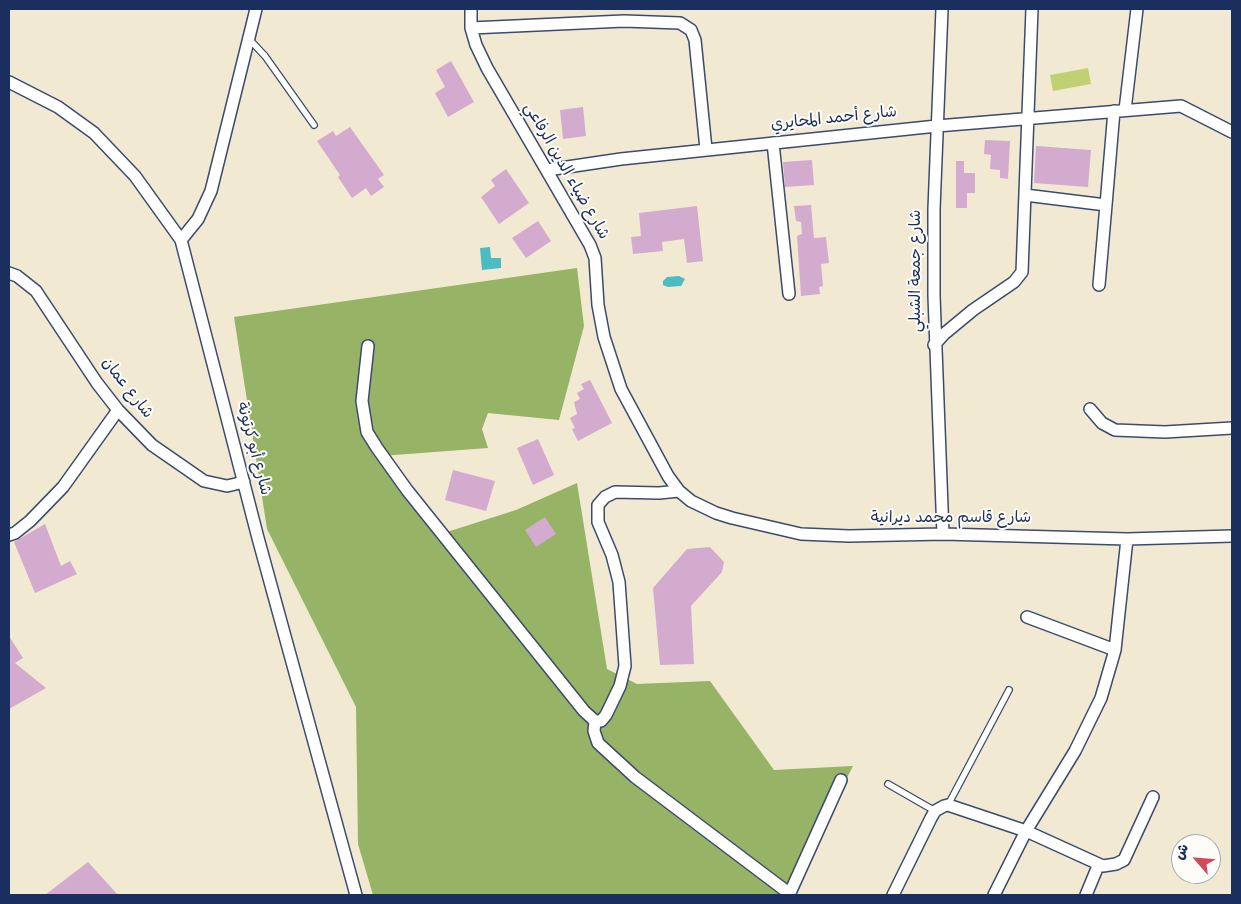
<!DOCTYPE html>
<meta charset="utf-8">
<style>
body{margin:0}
#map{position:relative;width:1241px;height:904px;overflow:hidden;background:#f2e9d2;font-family:"Gochi Hand","Playpen Sans Arabic",sans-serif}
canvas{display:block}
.frame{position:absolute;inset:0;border:10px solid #1b2f5e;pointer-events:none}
.north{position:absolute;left:1171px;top:834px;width:50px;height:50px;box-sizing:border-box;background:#fdfcf7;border:1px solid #a3aaba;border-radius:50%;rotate:297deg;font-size:14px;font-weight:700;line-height:20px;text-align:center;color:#1b2f5e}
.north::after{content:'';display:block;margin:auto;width:18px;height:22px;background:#d1495b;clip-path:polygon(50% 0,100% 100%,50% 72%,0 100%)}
</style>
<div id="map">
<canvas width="1241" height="904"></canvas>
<div class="frame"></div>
<div class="north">ش</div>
</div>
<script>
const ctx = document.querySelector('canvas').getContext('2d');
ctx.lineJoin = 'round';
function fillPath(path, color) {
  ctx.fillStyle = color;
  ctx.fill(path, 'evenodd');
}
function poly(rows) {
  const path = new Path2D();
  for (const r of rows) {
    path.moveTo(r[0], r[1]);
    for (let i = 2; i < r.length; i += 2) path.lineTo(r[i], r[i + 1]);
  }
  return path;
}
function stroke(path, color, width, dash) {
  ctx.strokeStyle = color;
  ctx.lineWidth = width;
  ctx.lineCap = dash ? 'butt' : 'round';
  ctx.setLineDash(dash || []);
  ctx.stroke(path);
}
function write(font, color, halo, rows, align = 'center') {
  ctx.font = font + ' "Gochi Hand","Playpen Sans Arabic",sans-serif';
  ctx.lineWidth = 4;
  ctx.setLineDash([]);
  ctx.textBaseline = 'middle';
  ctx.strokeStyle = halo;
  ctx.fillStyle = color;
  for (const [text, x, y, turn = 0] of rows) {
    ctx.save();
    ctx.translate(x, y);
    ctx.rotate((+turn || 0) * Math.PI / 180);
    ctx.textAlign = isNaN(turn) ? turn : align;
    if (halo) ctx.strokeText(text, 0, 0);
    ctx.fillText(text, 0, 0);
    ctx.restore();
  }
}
const green = poly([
 [1088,68,1091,84,1053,91,1050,75]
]);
const forest = poly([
 [577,268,584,326,559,420,488,413,482,429,488,448,381,456,447,532,516,510,577,483,607,669,637,684,710,681,774,770,853,766,786,895,373,895,358,844,356,707,267,529,234,317]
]);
const water = poly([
 [490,247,491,258,501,258,501,268,482,270,480,248],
 [679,276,685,279,681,286,668,287,663,285,663,281,667,277]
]);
const building = poly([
 [451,61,474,102,448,117,435,93,445,87,436,70],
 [583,107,586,136,563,139,560,110],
 [350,127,384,175,378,179,384,187,371,196,366,188,352,198,338,177,340,175,317,141,333,131,336,136],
 [985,140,1010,141,1008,179,1000,178,1000,170,990,169,991,155,984,154],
 [1036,146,1091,150,1088,187,1034,183],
 [812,160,814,185,785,187,783,162],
 [956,161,964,161,964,173,975,173,975,193,967,193,967,208,956,208],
 [506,169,529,203,499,224,481,197,495,186,491,180],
 [811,205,814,238,826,237,829,263,821,264,823,286,819,287,820,294,801,296,797,236,802,234,801,222,796,221,794,206],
 [697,206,703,261,687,263,684,239,662,242,663,251,633,254,631,237,641,236,639,213],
 [538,221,551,241,526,258,512,238],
 [590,380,612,423,578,441,572,429,575,428,570,418,577,414,574,402,580,399,577,393,584,389,581,384],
 [538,439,554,475,533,485,517,448],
 [453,470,495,481,486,511,445,500],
 [545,517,556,534,536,547,525,530],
 [45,524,61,566,70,561,77,574,35,593,14,542],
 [710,547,724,562,722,572,691,606,694,664,660,665,653,588,687,549],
 [9,636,23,658,15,663,46,688,9,709],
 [88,862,118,895,45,895]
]);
const lane = poly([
 [250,40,265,56,314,125],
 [888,784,935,811],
 [948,805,1009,690]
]);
const street = poly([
 [471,9,471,28,476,45,487,68,590,245,595,258,598,305,604,337,621,389,668,476,679,491,691,501,716,513,732,518,801,534,849,536,943,534,1127,539,1232,536],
 [942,9,934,209,934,296,943,534],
 [471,28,624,21,680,23,691,30,695,40,706,149],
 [9,82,58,107,94,133,135,176,181,240,258,538,356,895],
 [1125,110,1137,9],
 [773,143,789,294],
 [547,170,621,159,937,126,1181,106,1232,132],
 [1025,195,1106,205,1099,285],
 [1106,205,1114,111],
 [181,240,198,219,211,191,256,9],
 [9,273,17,276,36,291,97,383,118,410,152,445,204,481,227,486,244,482],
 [934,345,944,334,973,310,1014,282,1022,272,1032,9],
 [368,346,362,401,367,432,377,448,407,490,584,711,595,721,601,721,606,715,620,686,625,666,619,582,612,555,598,522,598,505,605,497,615,492,659,493,679,491],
 [1090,409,1102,423,1115,430,1165,432,1232,428],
 [9,535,15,533,30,521,63,487,118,410],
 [1027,617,1115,650],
 [595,721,594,731,598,743,635,777,790,894],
 [789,895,841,780],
 [893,895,931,818,935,811,944,806,948,805,1026,831,1103,866,1116,864,1124,860,1153,797],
 [994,895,1026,831,1075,751,1101,698,1115,650,1127,539],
 [1086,895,1098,866]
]);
const streetNames = [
 ["شارع أحمد المحايري",834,120,-6],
 ["شارع ضياء الدين الرفاعي",565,172,60],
 ["شارع جمعة الشبلي",918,271,-90],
 ["شارع عمان",126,389,52],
 ["شارع أبو كرتونة",252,449,75],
 ["شارع قاسم محمد ديرانية",951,520]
];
fillPath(green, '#bfd173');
fillPath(forest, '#97b365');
fillPath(water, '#4dbcc2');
fillPath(building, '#d3abce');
stroke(lane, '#3b4b6f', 8);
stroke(street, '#3b4b6f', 14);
stroke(lane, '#fff', 5.5);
stroke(street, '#fff', 11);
write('16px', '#1b2f5e', '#fdfcf7', streetNames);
</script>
